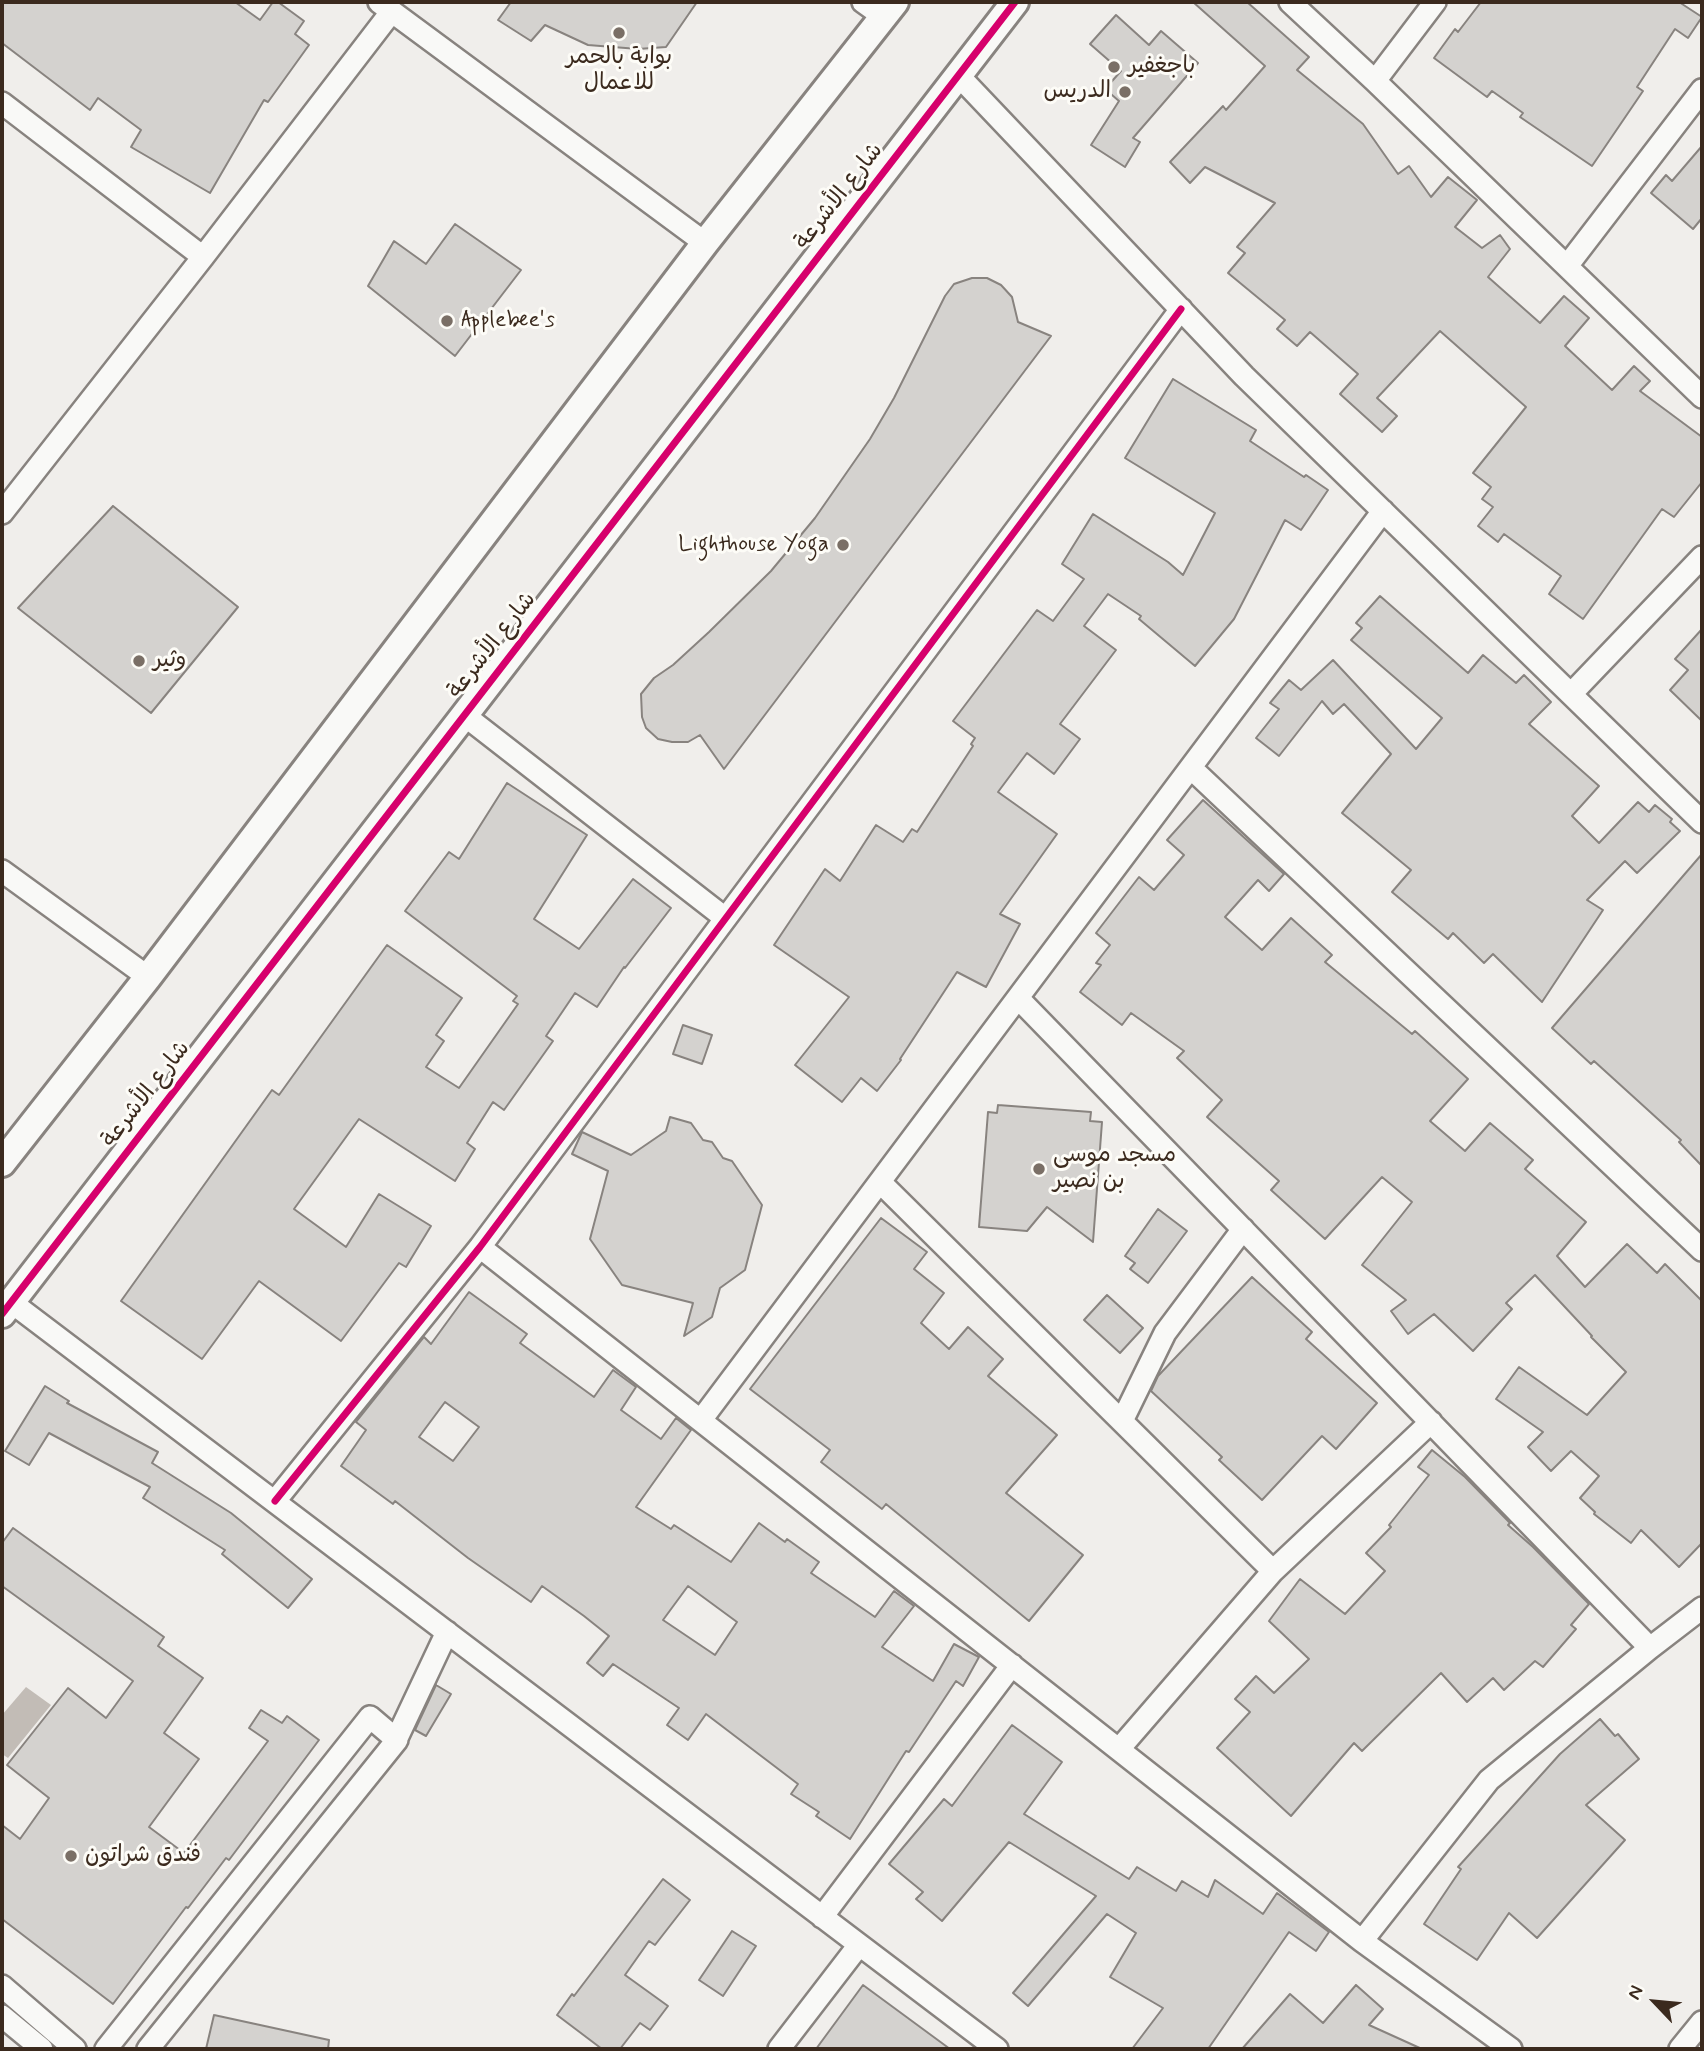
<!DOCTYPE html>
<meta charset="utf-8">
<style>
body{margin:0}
#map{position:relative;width:1704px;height:2051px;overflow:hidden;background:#f0eeeb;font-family:Mynerve,sans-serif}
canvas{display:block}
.frame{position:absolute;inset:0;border:4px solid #3b2a1e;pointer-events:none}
.north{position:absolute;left:1620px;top:1967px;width:70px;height:70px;-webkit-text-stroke:5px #fdfcf7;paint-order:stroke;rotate:296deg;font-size:19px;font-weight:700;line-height:28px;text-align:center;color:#3b2a1e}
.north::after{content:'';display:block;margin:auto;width:24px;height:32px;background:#3b2a1e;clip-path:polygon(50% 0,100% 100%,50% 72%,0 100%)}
</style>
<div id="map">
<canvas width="1704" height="2051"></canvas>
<div class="frame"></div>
<div class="north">N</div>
</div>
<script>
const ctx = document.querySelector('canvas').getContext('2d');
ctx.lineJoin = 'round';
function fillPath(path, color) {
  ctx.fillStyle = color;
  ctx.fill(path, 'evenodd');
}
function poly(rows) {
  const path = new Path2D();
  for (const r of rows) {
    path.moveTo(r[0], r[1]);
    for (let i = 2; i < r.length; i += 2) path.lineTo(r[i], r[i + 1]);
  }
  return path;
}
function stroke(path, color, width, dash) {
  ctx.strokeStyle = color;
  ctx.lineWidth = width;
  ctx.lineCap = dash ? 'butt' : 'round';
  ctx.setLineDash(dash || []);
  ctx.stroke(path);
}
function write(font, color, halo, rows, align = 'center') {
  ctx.font = font + ' Mynerve,"Playpen Sans Arabic",sans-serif';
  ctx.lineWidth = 6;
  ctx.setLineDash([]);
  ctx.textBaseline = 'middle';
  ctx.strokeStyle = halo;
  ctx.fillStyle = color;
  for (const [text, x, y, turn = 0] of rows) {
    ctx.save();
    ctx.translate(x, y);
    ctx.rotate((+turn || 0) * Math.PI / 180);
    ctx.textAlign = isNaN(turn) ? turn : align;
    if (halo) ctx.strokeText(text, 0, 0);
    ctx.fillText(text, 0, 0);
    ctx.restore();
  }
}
const water = poly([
 [26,1687,51,1705,8,1758,2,1754,2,1715]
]);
const building = poly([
 [2,2,235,2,260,20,273,2,278,2,304,21,295,34,309,45,268,102,264,100,210,193,131,147,141,130,98,98,90,110,2,43,2,2],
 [511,2,697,2,666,47,638,49,588,45,545,25,531,41,498,20,511,2],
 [1193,2,1247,2,1309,57,1297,70,1363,124,1398,174,1409,166,1431,197,1448,177,1477,200,1455,227,1482,248,1500,235,1510,249,1488,277,1540,323,1564,296,1589,318,1565,346,1612,390,1634,366,1650,381,1640,391,1702,437,1702,482,1674,517,1662,509,1583,619,1549,594,1561,576,1504,534,1498,542,1478,526,1493,507,1482,499,1491,487,1473,473,1526,407,1440,331,1377,398,1397,416,1382,432,1340,394,1358,374,1310,332,1297,346,1277,329,1285,320,1228,273,1245,253,1237,247,1275,203,1205,167,1190,183,1170,162,1223,106,1226,110,1265,66,1193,2],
 [1481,2,1679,2,1702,17,1688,38,1675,29,1637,87,1643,91,1592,166,1520,117,1523,113,1492,91,1487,97,1434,58,1455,29,1458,32,1481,2],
 [1116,15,1149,45,1161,31,1198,63,1133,138,1140,142,1125,167,1091,145,1119,101,1105,89,1121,71,1090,44,1116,15],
 [1702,146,1702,218,1693,229,1651,193,1666,175,1672,181,1702,146],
 [455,224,521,270,455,356,368,286,394,241,426,264,455,224],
 [972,278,987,278,1001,285,1012,297,1018,322,1051,336,724,769,700,735,688,742,672,742,658,739,646,728,642,717,641,694,654,678,673,665,709,632,771,571,815,518,870,439,894,398,945,296,954,284,972,278],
 [1173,379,1256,430,1250,441,1304,477,1306,475,1328,490,1301,530,1285,520,1234,619,1195,666,1139,619,1141,616,1108,594,1084,626,1116,650,1060,724,1080,739,1054,774,1027,753,998,792,1057,834,1000,914,1020,924,986,987,957,972,900,1059,901,1060,877,1091,861,1078,842,1102,795,1065,849,997,774,945,825,869,840,881,876,825,903,842,912,829,917,832,973,746,971,744,975,738,953,721,1037,610,1053,621,1084,579,1062,564,1093,514,1168,562,1183,575,1215,513,1125,458,1173,379],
 [113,506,238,607,151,713,18,608,113,506],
 [1380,596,1468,673,1483,655,1516,683,1524,675,1551,702,1529,724,1599,786,1572,816,1599,843,1638,802,1649,812,1655,805,1672,819,1670,822,1680,831,1637,873,1625,861,1587,900,1603,910,1542,1002,1493,954,1484,963,1453,933,1448,939,1392,892,1411,870,1342,813,1391,754,1344,704,1333,714,1322,701,1279,756,1256,738,1279,709,1270,703,1289,680,1301,690,1333,660,1416,749,1442,718,1351,640,1362,628,1356,623,1380,596],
 [1702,629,1702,721,1670,690,1688,670,1675,659,1702,629],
 [507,783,587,835,534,919,579,949,633,879,671,908,625,968,624,967,597,1007,575,993,546,1036,553,1041,504,1110,493,1102,467,1143,475,1149,455,1181,359,1119,294,1209,346,1247,379,1194,431,1226,406,1267,399,1263,341,1341,259,1281,202,1359,121,1301,272,1090,279,1095,387,945,462,998,436,1035,444,1041,426,1067,459,1088,518,1004,513,1001,517,996,405,911,449,852,459,859,507,783],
 [1203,800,1284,874,1269,891,1258,880,1225,917,1262,950,1291,918,1332,955,1325,962,1412,1034,1415,1031,1468,1079,1430,1121,1465,1151,1490,1123,1533,1160,1525,1169,1586,1222,1557,1256,1585,1287,1627,1244,1657,1273,1665,1264,1702,1301,1702,1543,1679,1567,1641,1530,1631,1543,1594,1514,1595,1512,1580,1498,1599,1476,1571,1451,1551,1471,1528,1447,1543,1432,1496,1399,1519,1367,1587,1415,1626,1372,1591,1337,1592,1336,1535,1275,1506,1303,1512,1309,1473,1351,1434,1314,1408,1334,1391,1311,1406,1300,1362,1265,1412,1202,1382,1177,1325,1239,1271,1190,1279,1181,1207,1117,1222,1100,1177,1058,1184,1051,1131,1013,1122,1025,1080,992,1101,965,1096,963,1110,945,1096,933,1139,877,1154,890,1184,855,1167,840,1203,800],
 [1702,854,1702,1166,1679,1142,1681,1140,1594,1061,1591,1064,1552,1028,1702,854],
 [683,1025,712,1035,702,1064,673,1054,683,1025],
 [998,1105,1091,1112,1090,1121,1102,1122,1093,1242,1047,1207,1027,1231,979,1227,988,1112,997,1113,998,1105],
 [670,1117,691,1123,703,1140,712,1142,723,1158,732,1161,762,1205,745,1270,720,1288,712,1317,684,1336,693,1303,622,1285,590,1239,608,1171,572,1154,582,1132,631,1155,666,1131,670,1117],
 [1158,1209,1187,1231,1148,1283,1130,1269,1135,1263,1125,1256,1158,1209],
 [881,1218,927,1252,914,1269,944,1293,921,1323,949,1349,968,1327,1003,1359,988,1376,1057,1435,1006,1493,1083,1555,1029,1621,886,1504,882,1509,821,1462,830,1450,750,1389,881,1218],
 [1252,1277,1312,1332,1306,1339,1377,1403,1336,1449,1322,1436,1262,1500,1219,1460,1222,1457,1151,1391,1158,1376,1252,1277],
 [469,1292,527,1334,520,1343,594,1397,613,1370,636,1387,621,1410,661,1439,676,1418,691,1430,636,1507,671,1529,674,1525,731,1562,759,1523,785,1542,787,1539,819,1562,811,1573,875,1617,894,1591,914,1606,882,1647,933,1681,954,1644,979,1657,963,1686,956,1681,909,1752,906,1751,850,1839,816,1816,819,1812,791,1794,798,1784,706,1714,688,1740,667,1725,679,1708,613,1664,603,1676,587,1663,609,1636,584,1616,542,1586,531,1602,468,1558,395,1501,393,1504,341,1466,366,1430,356,1422,424,1337,431,1344,469,1292],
 [445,1402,479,1427,453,1461,419,1437,445,1402],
 [688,1586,737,1622,715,1655,663,1620,688,1586],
 [1107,1295,1143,1328,1120,1353,1084,1320,1107,1295],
 [45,1386,69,1401,67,1403,158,1452,152,1463,231,1513,312,1579,288,1608,222,1554,225,1550,143,1498,150,1487,49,1433,29,1465,5,1451,45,1386],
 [1432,1450,1465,1477,1510,1523,1508,1525,1533,1547,1589,1604,1571,1625,1576,1629,1543,1667,1535,1661,1504,1690,1493,1678,1467,1702,1441,1673,1362,1751,1354,1743,1291,1816,1217,1748,1250,1712,1235,1699,1256,1676,1274,1693,1309,1659,1269,1621,1300,1579,1345,1614,1385,1571,1366,1553,1391,1527,1389,1525,1429,1475,1418,1467,1432,1450],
 [13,1528,164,1637,158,1646,203,1678,164,1733,199,1759,149,1827,184,1853,268,1741,249,1728,261,1710,282,1723,287,1716,319,1740,229,1860,226,1858,188,1908,186,1907,113,2004,2,1919,2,1825,20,1839,49,1798,7,1765,68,1688,106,1718,133,1681,2,1586,2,1543,13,1528],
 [436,1685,451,1694,426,1736,415,1730,436,1685],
 [1600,1719,1615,1736,1618,1734,1639,1759,1586,1805,1625,1840,1537,1938,1509,1913,1477,1960,1424,1924,1461,1869,1458,1867,1560,1754,1600,1719],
 [1012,1725,1062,1762,1024,1814,1129,1879,1137,1867,1176,1891,1182,1881,1208,1897,1215,1880,1263,1914,1277,1893,1329,1932,1316,1951,1289,1932,1208,2049,1132,2049,1163,2008,1110,1977,1136,1933,1107,1914,1028,2006,1013,1993,1096,1896,1009,1842,942,1921,916,1899,923,1892,889,1864,944,1799,952,1806,1012,1725],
 [663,1879,690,1900,655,1945,649,1941,625,1975,668,2006,650,2030,640,2023,620,2049,602,2049,557,2015,572,1994,574,1996,663,1879],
 [732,1931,756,1946,723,1996,699,1980,732,1931],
 [863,1985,950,2049,816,2049,863,1985],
 [1356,1985,1383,2009,1369,2025,1422,2049,1242,2049,1290,1994,1323,2023,1356,1985],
 [214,2015,329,2040,328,2049,206,2049,214,2015]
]);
const minor = poly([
 [379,2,705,243],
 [863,2,884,17],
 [1290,2,1375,81,1702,397],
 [958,75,1244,376,1702,822],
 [1375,81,1435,2],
 [2,103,203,257],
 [1567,266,1702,90],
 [2,513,203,257,392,11],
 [1571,694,1702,557],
 [464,715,725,918],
 [1191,768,1702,1250],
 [2,871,148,977],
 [1018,998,1650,1648],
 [880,1182,1273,1571],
 [480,1247,1362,1941,1511,2049],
 [11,1302,997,2049],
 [701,1420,1383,511],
 [1122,1421,1165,1333,1243,1229],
 [275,1501,480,1247,1181,309],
 [396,1740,447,1632],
 [1119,1749,1273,1571,1431,1422],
 [822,1917,1012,1665],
 [1362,1941,1489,1780,1650,1648,1702,1608],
 [2,1986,75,2049],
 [2,2016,42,2049],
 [106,2049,370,1717,397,1740,148,2049],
 [779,2049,859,1945],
 [1680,2049,1702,2022]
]);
const tertiary = poly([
 [2,1163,148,977,705,243,895,2],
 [2,1314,1015,2]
]);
const cycleway = poly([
 [2,1314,1015,2],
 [275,1501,480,1247,1181,309]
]);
const markers = [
 [619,33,7,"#7a6f66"],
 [1114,67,7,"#7a6f66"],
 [1125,92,7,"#7a6f66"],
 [447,321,7,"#7a6f66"],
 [843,545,7,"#7a6f66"],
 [139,661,7,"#7a6f66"],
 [1039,1169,7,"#7a6f66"],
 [71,1856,7,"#7a6f66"]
];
const poiNames = [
 ["بوابة بالحمر",619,58,"center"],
 ["للاعمال",619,84,"center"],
 ["باجغفير",1128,67],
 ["الدريس",1111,92,"right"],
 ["Applebee's",461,321],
 ["Lighthouse Yoga",829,545,"right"],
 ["وثير",153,661],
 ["مسجد موسى",1053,1156],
 ["بن نصير",1053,1182],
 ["فندق شراتون",85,1856]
];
const streetNames = [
 ["شارع الأشرعة",840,197,-52],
 ["شارع الأشرعة",493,646,-52],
 ["شارع الأشرعة",147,1095,-52]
];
fillPath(water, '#c2bcb6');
fillPath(building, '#d4d2cf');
stroke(building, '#88837f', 2);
stroke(minor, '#88837f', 26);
stroke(tertiary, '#88837f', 32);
stroke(minor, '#f9f9f7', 21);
stroke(tertiary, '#f9f9f7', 26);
stroke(cycleway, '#d6006c', 7);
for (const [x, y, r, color] of markers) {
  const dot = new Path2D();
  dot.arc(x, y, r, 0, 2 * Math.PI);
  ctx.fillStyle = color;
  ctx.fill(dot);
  stroke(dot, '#fdfcf7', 2.5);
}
write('23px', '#3b2a1e', '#fdfcf7', poiNames, 'left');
write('23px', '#3b2a1e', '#fdfcf7', streetNames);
</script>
